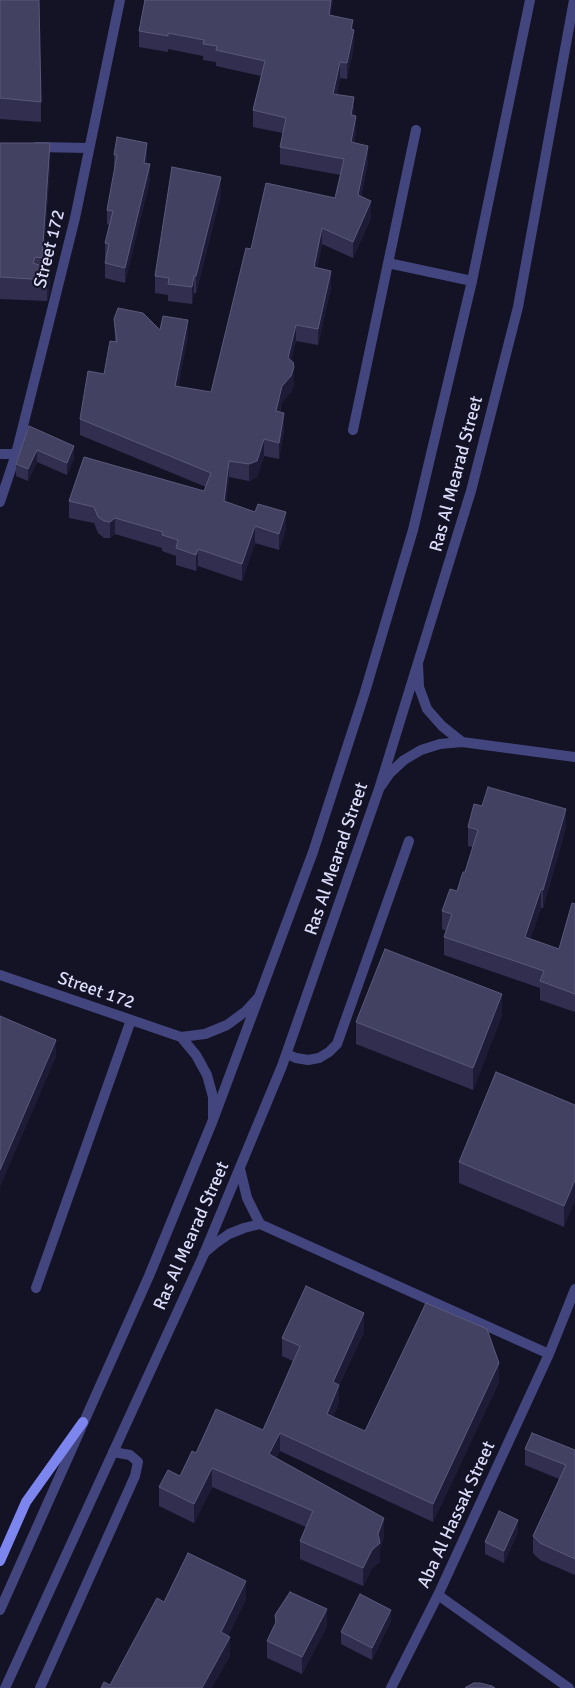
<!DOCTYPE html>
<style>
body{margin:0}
canvas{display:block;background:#141225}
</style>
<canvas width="575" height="1688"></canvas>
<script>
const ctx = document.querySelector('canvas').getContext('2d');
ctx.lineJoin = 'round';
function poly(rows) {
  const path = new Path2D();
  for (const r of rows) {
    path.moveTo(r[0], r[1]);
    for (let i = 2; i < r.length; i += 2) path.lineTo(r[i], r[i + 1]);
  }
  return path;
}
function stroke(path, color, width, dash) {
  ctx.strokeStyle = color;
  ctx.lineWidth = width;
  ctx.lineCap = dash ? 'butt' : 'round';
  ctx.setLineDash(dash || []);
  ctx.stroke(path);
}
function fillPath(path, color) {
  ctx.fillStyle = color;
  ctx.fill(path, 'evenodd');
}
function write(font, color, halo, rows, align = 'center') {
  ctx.font = font + ' Signika,sans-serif';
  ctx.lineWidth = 4;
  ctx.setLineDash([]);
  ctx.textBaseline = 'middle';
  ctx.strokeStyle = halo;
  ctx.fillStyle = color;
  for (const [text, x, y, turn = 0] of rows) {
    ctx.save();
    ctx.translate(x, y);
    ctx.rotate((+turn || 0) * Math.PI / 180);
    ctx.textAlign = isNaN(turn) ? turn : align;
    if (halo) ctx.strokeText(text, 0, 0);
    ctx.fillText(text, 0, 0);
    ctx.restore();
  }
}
const service = poly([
 [388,263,472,281],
 [353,430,416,130],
 [287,1054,296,1058,308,1060,319,1058,329,1052,337,1044,409,841],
 [40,1688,135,1476,138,1462,130,1455,113,1452]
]);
const minor = poly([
 [37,147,88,148],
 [0,454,16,454],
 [0,502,16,454,75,218,120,0],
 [418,664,419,687,427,709,442,726,462,742],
 [381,786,390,773,404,760,421,750,440,744,462,742,575,757],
 [0,975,181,1037,205,1034,227,1025,246,1011,258,998],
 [181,1037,196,1055,207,1075,213,1097,213,1117],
 [240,1169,247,1198,260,1224,549,1354],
 [204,1253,216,1243,229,1234,244,1228,260,1224],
 [36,1288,131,1020],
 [438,1595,569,1688],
 [391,1688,438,1595,549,1354,575,1289]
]);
const tertiary = poly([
 [0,1610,149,1276,213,1120,313,852,364,695,413,530,472,281,530,0],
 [5,1688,204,1254,282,1066,379,789,471,491,518,307,574,0]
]);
const secondary = poly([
 [0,1561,26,1502,83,1422]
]);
const wall = poly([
 [0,0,41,102,41,122,0,119],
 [331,16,353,29,354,46,347,79,340,78,337,94,354,114,356,133,354,143,368,162,361,197,371,218,353,258,322,244,317,268,331,287,318,345,296,341,291,360,294,383,291,392,282,402,280,412,284,429,279,459,264,456,257,477,249,481,229,477,226,502,286,529,279,550,255,543,242,581,198,566,196,571,176,565,176,556,162,551,162,548,115,534,110,538,104,538,98,533,94,523,69,518,69,501,204,491,206,487,80,435,80,419,104,374,115,341,114,319,188,336,178,386,211,392,251,249,335,198,341,175,280,164,280,147,283,133,253,127,253,110,261,76,216,66,216,62,203,60,203,56,168,49,168,52,139,47,139,31],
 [0,143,50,164,43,267,50,269,50,291,47,301,0,299],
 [114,155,147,157,146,163,150,179,125,283,105,278,105,263,106,258,105,258,105,243,109,225,107,224,107,210,115,169,114,169],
 [221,194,196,293,194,293,192,304,168,301,168,295,155,293,155,276],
 [29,426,74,458,67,475,37,462,28,481,16,476,16,464],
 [468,827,566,827,543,908,541,908,530,939,559,949,575,904,575,1012,540,1000,540,988,444,955,444,937,446,931,442,929,442,911,457,891,465,872,473,847,468,846],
 [502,1015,473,1090,356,1044,356,1022],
 [575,1105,564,1227,459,1183,459,1162],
 [364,1332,339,1385,339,1403,333,1417,365,1431,499,1382,433,1522,280,1451,276,1458,384,1536,380,1549,380,1562,372,1568,363,1586,300,1559,300,1541,306,1527,212,1487,194,1523,159,1506,159,1487,180,1476,196,1453,263,1430,293,1361,282,1356,282,1338],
 [525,1449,575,1450,575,1575,540,1560,533,1553,533,1536,559,1479,525,1465],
 [518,1532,504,1563,485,1554,485,1542],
 [275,1615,327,1626,302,1674,267,1658,267,1641,275,1625],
 [391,1621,372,1660,341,1644,341,1632]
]);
const shadedWall = poly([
 [331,0,333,0,329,31,329,15],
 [353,20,354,46,347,79,347,63],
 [340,62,340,78,333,110,333,94],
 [354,97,354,114,351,132,351,115],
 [356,116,356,133,351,158,351,142],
 [50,143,50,164,42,280,42,258],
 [147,143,147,157,144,178,144,163],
 [368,146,368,162,358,211,358,195],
 [150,164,150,179,125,283,125,268],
 [221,177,221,194,196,293,196,276],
 [371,201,371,218,353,258,353,242],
 [322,228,322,244,314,284,314,267],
 [50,269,50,291,47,301,47,280],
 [331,271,331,287,318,345,318,329],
 [194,276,194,293,192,304,192,287],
 [188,320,188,336,175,402,175,386],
 [296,325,296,341,288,374,288,358],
 [294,367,294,383,291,392,282,402,276,428,276,411,282,386],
 [284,413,284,429,279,459,279,443],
 [264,439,264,456,257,477,249,481,249,464],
 [74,446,74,458,67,475,67,463],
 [37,450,37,462,28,481,28,469],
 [229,461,229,477,224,517,224,501],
 [286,512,286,529,279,550,279,534],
 [115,518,115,534,110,538,110,522],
 [255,526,255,543,242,581,242,564],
 [198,549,198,566,196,571,196,555],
 [566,809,566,827,543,908,543,890],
 [541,889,541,908,525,955,525,937],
 [502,994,502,1015,473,1090,473,1068],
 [56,1040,56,1057,0,1187,0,1170],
 [575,1180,575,1201,564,1227,564,1206],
 [364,1313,364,1332,339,1385,339,1403,327,1432,327,1414,333,1382],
 [499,1363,499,1382,433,1522,433,1504],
 [280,1433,280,1451,269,1473,269,1454],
 [212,1468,212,1487,194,1523,194,1504],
 [384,1518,384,1536,380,1549,380,1562,372,1568,363,1586,363,1568,378,1534],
 [518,1520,518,1532,504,1563,504,1551],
 [246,1581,246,1600,221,1651,221,1632],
 [327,1609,327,1626,302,1674,302,1657],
 [391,1610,391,1621,372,1660,372,1648],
 [230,1637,230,1656,212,1688,202,1688]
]);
const building = poly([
 [0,0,39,0,41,102,0,98,0,0],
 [145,0,331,0,329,15,353,20,351,29,354,30,347,63,340,62,333,94,354,97,351,115,356,116,351,142,368,146,358,195,371,201,353,242,322,228,314,267,331,271,318,329,296,325,288,358,293,362,294,367,291,376,282,386,276,411,284,413,279,443,264,439,257,461,249,464,229,461,224,501,255,512,258,504,286,512,279,534,255,526,242,564,198,549,196,555,176,548,178,540,162,535,163,532,115,518,110,522,104,521,98,517,94,507,69,501,84,457,204,491,211,473,80,419,88,371,104,374,110,341,117,342,114,319,118,308,143,313,160,330,163,316,188,320,175,386,211,392,246,248,251,249,266,183,335,198,344,159,280,147,286,118,253,110,265,61,216,50,217,46,203,44,204,40,168,33,168,36,139,31,145,0],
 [117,137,147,143,144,163,150,164,125,268,105,263,109,244,105,243,113,211,107,210,117,155,114,155,117,137],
 [0,143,50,143,42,258,35,257,33,263,50,269,47,280,0,277,0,143],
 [172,167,221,177,196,276,194,276,192,287,168,284,169,278,155,276,172,167],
 [29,426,74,446,67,463,37,450,28,469,16,464,29,426],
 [488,787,566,809,543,890,541,889,525,937,559,949,572,903,575,904,575,994,540,981,544,971,444,937,452,914,442,911,450,889,457,891,463,872,465,872,478,830,468,827,474,804,482,806,488,787],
 [385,949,502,994,473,1068,356,1022,385,949],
 [0,1016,56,1040,0,1170,0,1016],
 [496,1072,575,1105,575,1180,564,1206,459,1162,496,1072],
 [306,1286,364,1313,333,1382,339,1385,327,1414,365,1431,426,1303,487,1329,499,1363,433,1504,280,1433,269,1454,384,1518,378,1534,380,1543,372,1550,363,1568,300,1541,313,1511,212,1468,194,1504,159,1487,168,1470,180,1476,192,1451,196,1453,216,1409,263,1430,300,1346,282,1338,306,1286],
 [532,1433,575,1450,575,1559,540,1543,533,1536,566,1465,525,1449,532,1433],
 [499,1511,518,1520,504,1551,485,1542,499,1511],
 [188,1553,246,1581,221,1632,230,1637,202,1688,101,1688,104,1682,110,1685,157,1598,164,1602,188,1553],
 [290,1592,327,1609,302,1657,267,1641,276,1622,275,1615,290,1592],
 [360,1594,391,1610,372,1648,341,1632,360,1594],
 [474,1683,480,1683,492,1686,495,1688,465,1688,466,1687,474,1683]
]);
const streetNames = [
 ["Street 172",50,249,-76],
 ["Ras Al Mearad Street",457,474,-75],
 ["Ras Al Mearad Street",337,859,-71],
 ["Street 172",96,991,19],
 ["Ras Al Mearad Street",192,1236,-66],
 ["Aba Al Hassak Street",457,1515,-65]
];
stroke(service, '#43467e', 10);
stroke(minor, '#43467e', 10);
stroke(tertiary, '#43467e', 10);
stroke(secondary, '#7d85ef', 10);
fillPath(wall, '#312e50');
fillPath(shadedWall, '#1e1b37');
fillPath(building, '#434162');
stroke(building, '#5b597a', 1);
write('18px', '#dbdbfa', '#141225', streetNames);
</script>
